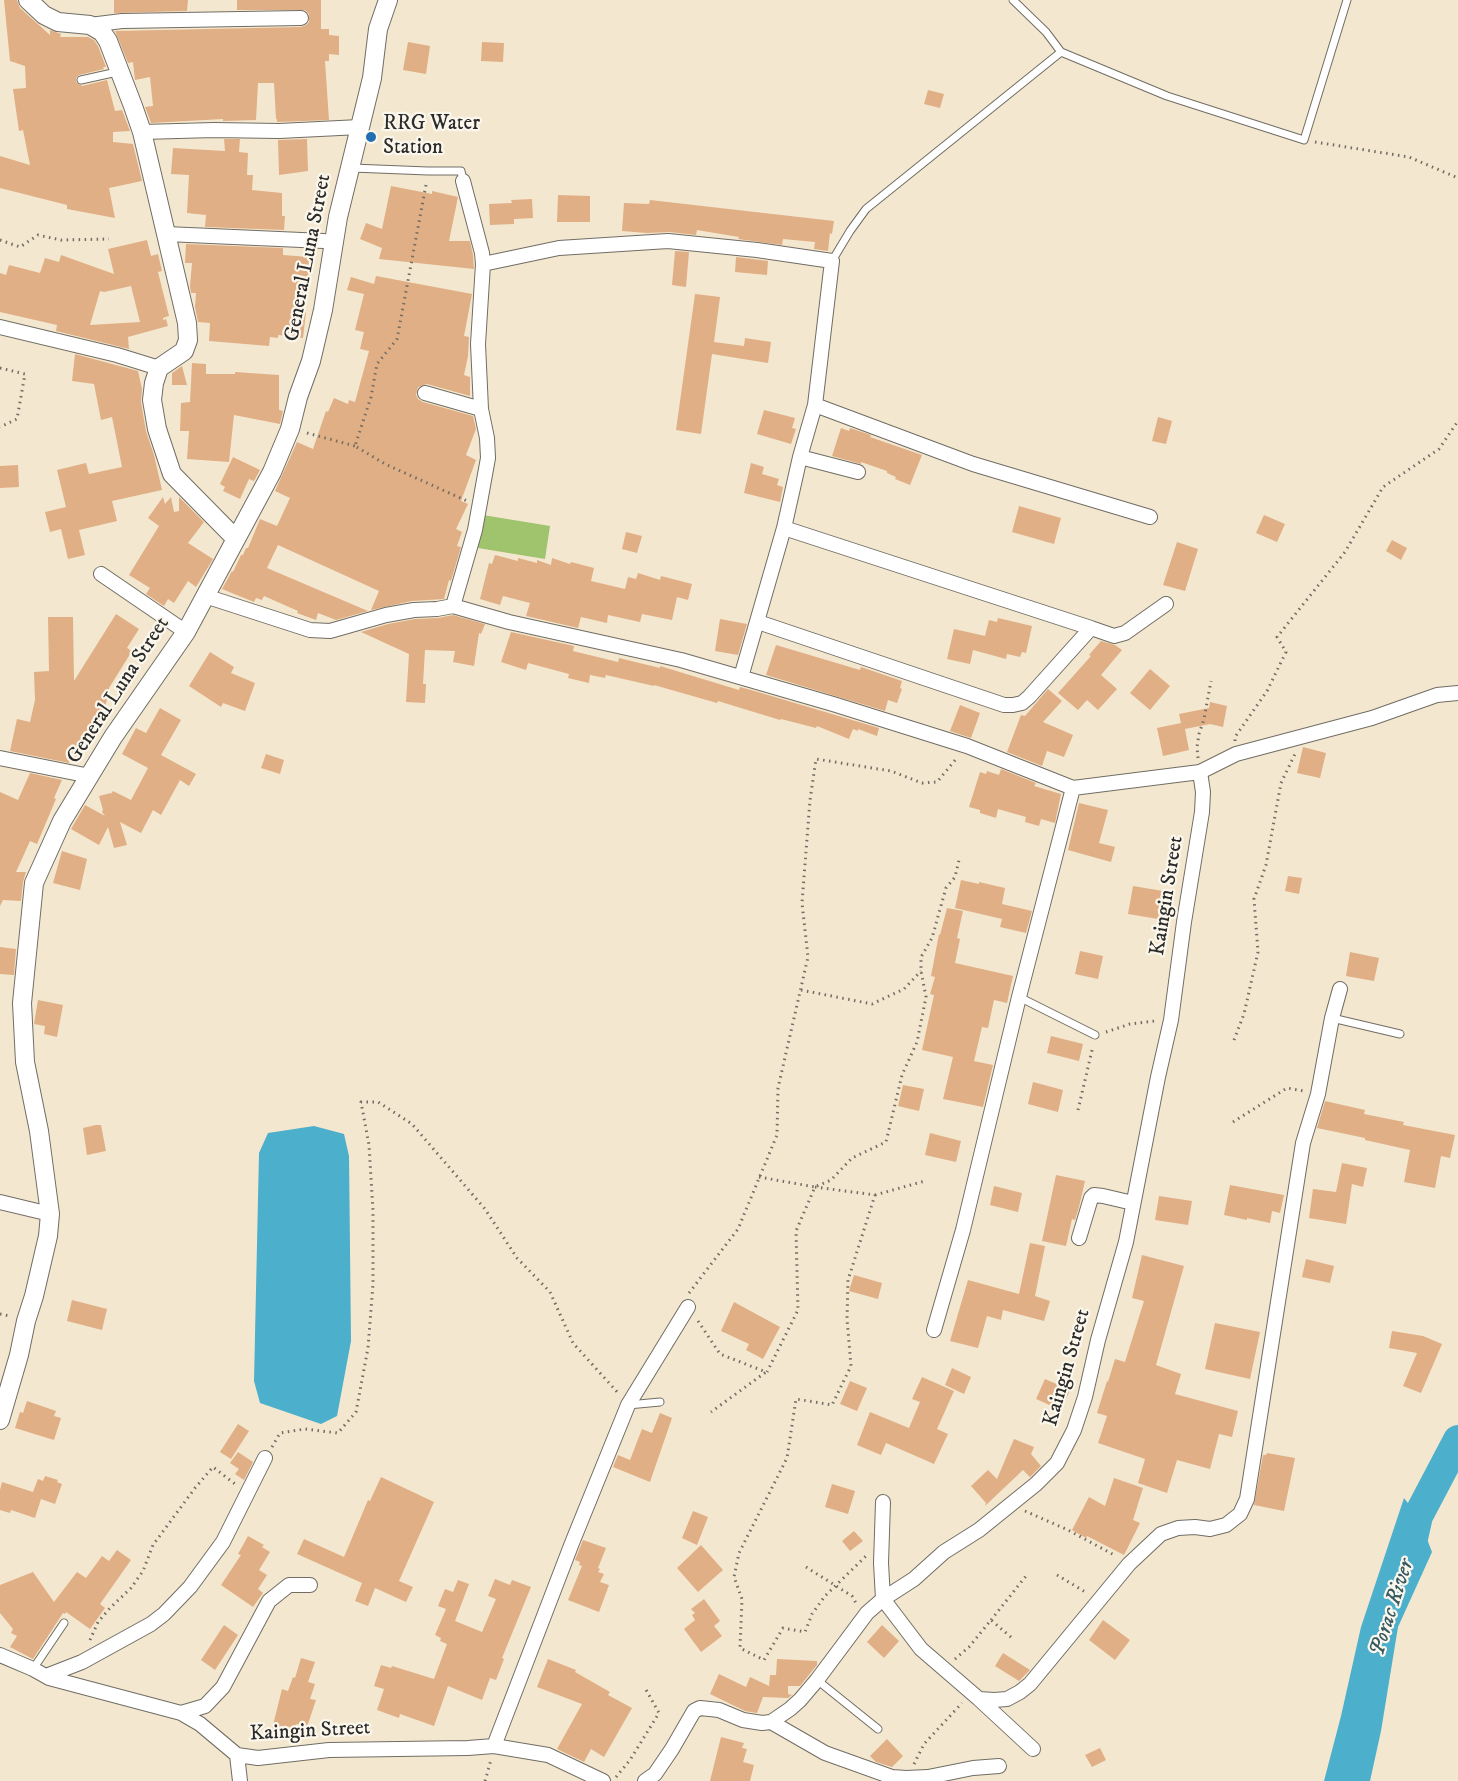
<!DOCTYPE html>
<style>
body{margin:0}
canvas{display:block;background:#f3e7cf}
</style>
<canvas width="1458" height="1781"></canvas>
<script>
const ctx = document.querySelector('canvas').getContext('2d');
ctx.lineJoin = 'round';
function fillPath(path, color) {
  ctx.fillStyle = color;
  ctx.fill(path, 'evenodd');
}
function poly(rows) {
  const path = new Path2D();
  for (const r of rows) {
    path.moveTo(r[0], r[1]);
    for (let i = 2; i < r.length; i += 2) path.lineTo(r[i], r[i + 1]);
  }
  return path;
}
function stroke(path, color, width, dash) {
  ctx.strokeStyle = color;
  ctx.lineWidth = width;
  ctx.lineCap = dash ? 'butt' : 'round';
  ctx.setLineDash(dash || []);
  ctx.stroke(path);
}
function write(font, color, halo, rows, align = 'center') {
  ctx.font = font + ' "IM FELL DW Pica",serif';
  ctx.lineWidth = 4.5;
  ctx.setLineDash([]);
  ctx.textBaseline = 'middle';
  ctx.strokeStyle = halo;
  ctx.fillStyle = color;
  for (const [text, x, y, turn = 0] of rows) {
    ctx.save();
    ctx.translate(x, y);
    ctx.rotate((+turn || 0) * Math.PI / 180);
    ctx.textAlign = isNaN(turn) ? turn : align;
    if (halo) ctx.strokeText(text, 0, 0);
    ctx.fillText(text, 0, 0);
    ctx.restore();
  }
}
const green = poly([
 [483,515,550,526,545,559,478,548]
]);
const water = poly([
 [314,1126,344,1134,349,1156,351,1341,337,1416,321,1424,260,1403,254,1381,259,1153,268,1133],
 [1404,1498,1418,1516,1432,1552,1398,1627,1381,1731,1370,1781,1324,1781,1341,1716,1361,1627]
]);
const river = poly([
 [1409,1556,1418,1516,1458,1440]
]);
const building = poly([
 [4,0,17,0,20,8,50,35,50,30,61,34,60,37,88,37,94,40,98,46,106,67,103,67,104,69,79,75,76,78,76,82,82,86,107,80,115,111,122,110,130,131,113,132,113,142,133,144,142,181,109,188,115,218,67,209,67,205,0,188,0,156,30,165,23,130,19,131,13,89,26,88,25,66,10,61],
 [114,0,188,0,187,11,114,13],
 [237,0,321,0,321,29,329,29,329,35,339,36,339,55,329,54,329,61,325,61,329,120,277,122,277,119,276,119,274,83,258,83,256,120,223,121,223,119,151,123,145,107,153,106,150,77,135,80,133,62,128,63,115,31,301,27,306,25,309,22,309,14,305,10,237,10],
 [408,42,430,46,426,74,403,70],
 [482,42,504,43,503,62,481,61],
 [928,90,944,94,940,108,924,104],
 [224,139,240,139,239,152,248,153,247,175,253,175,252,190,282,193,282,216,285,216,284,230,205,227,206,215,187,213,189,175,171,174,173,148,225,151],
 [307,139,308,171,279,175,278,140],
 [391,186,432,194,432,191,458,197,449,241,470,241,473,255,474,269,379,259,382,248,360,239,366,223,382,229],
 [558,195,590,196,590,222,557,222],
 [532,199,533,218,514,219,514,224,490,225,489,204,512,203,511,200],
 [650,200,834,221,832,234,830,233,828,251,814,249,815,242,783,239,782,245,738,239,739,237,697,230,696,235,669,232,647,233,622,231,624,203,649,204],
 [147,240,151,256,158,254,162,271,158,272,169,316,163,318,163,320,166,319,168,326,128,337,129,349,56,331,57,325,0,312,0,273,6,275,9,265,40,273,45,258,59,262,61,255,114,274,108,249],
 [131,286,140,322,90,325,100,291,104,292],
 [186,244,283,248,283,255,309,257,308,279,304,279,302,311,306,312,303,338,278,335,278,338,270,337,269,346,209,341,210,323,198,322,195,307,196,293,191,293,190,286,192,263,185,263],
 [675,251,689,252,686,287,672,285],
 [736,257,768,261,767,275,735,272],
 [376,276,472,294,464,336,469,337,468,356,464,375,470,377,470,396,427,384,418,387,416,395,418,399,423,402,473,416,476,429,466,455,476,460,461,501,468,504,456,529,462,532,457,546,461,547,451,581,449,580,444,599,412,601,371,610,379,591,278,545,267,568,368,611,336,620,318,613,316,620,297,613,298,611,264,596,262,600,256,598,254,602,222,589,232,571,233,572,241,555,243,555,246,548,248,548,260,519,277,526,290,498,275,491,297,442,313,449,326,411,328,412,334,398,348,404,349,400,355,402,369,351,360,349,364,332,355,330,364,294,347,290,351,277,374,284],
 [695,294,720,297,714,342,744,346,745,338,771,342,768,363,712,354,701,434,676,430],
 [75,354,138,371,142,389,141,402,146,431,154,455,162,490,112,501,117,521,79,530,85,555,68,559,61,529,50,532,45,512,66,507,57,470,86,463,89,474,122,467,112,417,101,420,94,384,72,381],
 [192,363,206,364,206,374,235,374,235,372,279,375,279,410,283,411,280,424,234,415,229,462,187,459,189,431,180,431,181,403,190,402],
 [182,366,187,385,172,385,172,373],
 [764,410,795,418,792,428,796,429,791,444,757,434],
 [1158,417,1172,421,1166,444,1152,441],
 [841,428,849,431,850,428,871,435,870,437,922,455,910,485,895,479,896,477,887,473,887,471,861,462,861,464,832,456],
 [233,457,260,470,254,481,249,479,240,499,223,491,225,487,220,484],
 [751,463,764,467,762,474,779,479,777,485,783,487,780,502,744,493],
 [18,465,19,487,0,488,0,466],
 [163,497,165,504,171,497,174,512,179,511,179,497,204,522,188,543,213,559,196,587,188,581,174,603,168,599,164,606,146,594,150,588,129,575,159,526,148,518],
 [1019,506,1061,518,1054,544,1012,532],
 [1264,515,1285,524,1277,542,1256,533],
 [626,532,642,536,637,553,622,549],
 [1392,540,1407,548,1401,560,1386,551],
 [1177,542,1198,549,1185,591,1163,585],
 [495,555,518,561,518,558,537,563,537,560,551,565,552,558,570,564,571,562,594,568,591,581,625,589,628,577,636,579,638,573,660,580,661,576,692,584,688,600,677,597,672,620,642,614,640,622,608,615,607,623,581,617,578,628,526,616,530,603,503,596,500,605,480,599,489,563,492,564],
 [116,614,139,629,127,648,132,651,109,688,101,729,89,726,84,751,78,750,76,758,70,759,69,763,10,751,17,719,30,722,35,700,34,672,49,671,48,617,73,617,74,681],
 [453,615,485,624,481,634,479,633,474,666,453,662,455,651,425,650,423,684,426,684,425,703,406,702,409,654,361,632,388,624,415,619,438,618],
 [998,618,1032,626,1026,653,1022,652,1020,657,1007,654,1006,659,973,650,970,664,947,659,954,629,985,636,989,620,997,622],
 [720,619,747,624,738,655,715,651],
 [511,632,574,646,573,651,618,662,619,658,660,668,660,666,739,690,740,687,758,692,879,728,877,736,858,729,858,731,853,729,849,739,817,726,816,728,781,719,780,720,718,701,717,703,654,685,654,686,606,675,605,678,590,675,589,683,568,678,569,674,528,663,526,670,501,662],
 [1101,641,1115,645,1122,650,1101,675,1117,689,1098,710,1087,700,1078,710,1058,693,1091,656,1089,655],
 [776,645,860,670,861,667,902,681,900,688,902,689,897,703,888,700,885,711,766,675],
 [210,652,234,667,231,673,255,683,245,711,223,703,221,707,189,686],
 [1150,669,1170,686,1150,710,1130,693],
 [1048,689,1062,701,1043,722,1073,735,1064,757,1047,751,1042,766,1007,752,1021,715,1025,716],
 [1210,702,1227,706,1223,727,1210,724,1185,729,1189,750,1163,756,1157,728,1181,723,1179,714,1209,708],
 [960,705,980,713,971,738,950,731],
 [160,708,181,720,161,755,196,774,189,786,180,780,161,815,153,810,141,833,120,822,127,845,114,848,108,827,99,845,71,829,85,805,105,816,102,812,103,810,99,796,111,793,111,794,113,791,131,800,148,768,122,754,136,728,146,733],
 [1303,747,1326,753,1320,778,1297,773],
 [266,754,284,760,280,774,261,768],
 [1001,769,1036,783,1034,786,1061,794,1055,823,1041,819,1039,826,1025,822,1026,817,998,809,996,818,980,813,980,810,969,807,980,772,986,774,987,771,999,775],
 [30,773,62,780,54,798,56,799,37,844,30,841,16,872,26,872,23,882,21,901,3,900,0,906,0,792,18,800],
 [1079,803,1108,810,1099,843,1115,847,1111,862,1068,850],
 [62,851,87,859,80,890,53,883],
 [1288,876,1302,878,1299,894,1285,891],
 [961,880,979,884,979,882,1005,888,1002,904,1032,911,1026,933,1000,927,1002,919,955,908],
 [1133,886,1163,891,1158,919,1128,914],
 [947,908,963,911,957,938,960,939,955,963,1013,976,1007,1003,994,1000,988,1028,982,1027,974,1061,993,1065,983,1107,943,1099,953,1057,922,1050,934,995,930,994,935,977,931,976,939,934,940,935],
 [0,947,16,949,14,975,0,974],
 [1080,951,1103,956,1098,979,1075,974],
 [1350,952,1379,958,1374,981,1346,976],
 [38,1000,63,1005,57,1037,44,1034,45,1026,34,1024],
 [1051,1036,1083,1044,1079,1061,1047,1053],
 [1033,1082,1063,1090,1058,1112,1028,1104],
 [903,1085,924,1089,919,1111,898,1106],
 [1325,1101,1365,1110,1364,1114,1404,1122,1403,1125,1455,1135,1450,1158,1441,1156,1435,1188,1404,1182,1410,1150,1365,1140,1365,1138,1317,1128],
 [96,1125,101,1125,106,1151,87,1155,83,1128],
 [930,1133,961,1141,956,1162,925,1155],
 [1342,1163,1367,1168,1363,1187,1352,1184,1346,1224,1309,1218,1313,1189,1336,1192],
 [1056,1175,1085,1181,1079,1207,1075,1220,1072,1219,1066,1246,1042,1241],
 [1230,1185,1284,1195,1280,1213,1272,1211,1270,1223,1247,1218,1247,1220,1224,1215],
 [994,1186,1022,1193,1018,1212,990,1205],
 [1159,1196,1192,1201,1188,1225,1155,1220],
 [1030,1243,1045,1246,1035,1296,1050,1301,1044,1321,1003,1310,1001,1320,987,1316,978,1348,950,1341,968,1280,1019,1294],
 [1142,1255,1184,1266,1156,1365,1181,1374,1175,1394,1238,1411,1232,1437,1219,1434,1210,1469,1177,1460,1167,1493,1138,1483,1145,1459,1098,1443,1107,1416,1097,1413,1107,1381,1108,1382,1115,1359,1125,1362,1144,1301,1132,1298],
 [1306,1259,1334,1266,1330,1283,1302,1277],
 [854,1275,882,1283,878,1299,849,1291],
 [72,1300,107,1309,102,1330,67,1321],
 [734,1302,780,1327,763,1359,746,1350,749,1344,721,1331],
 [1215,1323,1260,1332,1250,1379,1205,1369],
 [1392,1331,1423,1336,1442,1344,1421,1393,1403,1386,1417,1353,1389,1348],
 [952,1368,971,1377,964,1394,945,1385],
 [922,1377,954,1391,937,1429,948,1434,934,1464,886,1443,881,1455,857,1445,870,1412,909,1428,920,1402,912,1399],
 [1045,1379,1070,1390,1061,1410,1036,1399],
 [850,1381,867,1388,857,1411,840,1404],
 [27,1401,56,1411,54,1416,61,1418,54,1440,15,1428,20,1412,23,1413],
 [660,1413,672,1418,650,1482,613,1467,618,1455,630,1460,642,1429,652,1433],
 [238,1424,249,1431,231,1459,220,1452],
 [1014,1439,1034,1447,1031,1454,1041,1466,1030,1477,1023,1470,985,1506,986,1503,971,1486,988,1470,997,1479],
 [238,1452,253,1462,244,1480,235,1474,239,1469,230,1463],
 [1267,1453,1295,1458,1284,1511,1254,1505,1263,1455,1266,1455],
 [45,1476,58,1480,57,1482,62,1484,55,1504,41,1499,35,1518,11,1510,10,1513,0,1510,0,1490,2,1482,33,1492,38,1479,43,1481],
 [381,1477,434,1502,399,1581,413,1587,406,1602,375,1588,368,1606,355,1601,362,1583,297,1554,304,1539,344,1557,368,1500,370,1501],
 [1114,1478,1143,1488,1133,1520,1140,1523,1124,1555,1087,1536,1086,1538,1072,1530,1089,1497,1105,1506],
 [832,1484,855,1491,848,1514,825,1507],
 [693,1511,708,1517,697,1545,682,1538],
 [854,1531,863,1541,850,1551,842,1541],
 [248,1536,264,1545,262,1547,270,1552,259,1570,267,1575,258,1589,263,1593,253,1607,221,1585,241,1555,238,1554],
 [583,1540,606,1548,598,1568,600,1569,598,1572,604,1574,600,1582,609,1585,599,1612,568,1600,582,1566,579,1565,580,1562,575,1560],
 [701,1545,723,1570,698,1592,677,1568],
 [117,1550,131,1560,100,1604,105,1608,90,1629,66,1612,65,1614,63,1613,33,1659,10,1647,17,1636,11,1633,13,1629,0,1613,0,1585,33,1572,54,1602,77,1572,86,1578,102,1556,109,1561],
 [495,1579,510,1585,512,1580,531,1587,502,1658,504,1659,496,1680,490,1678,482,1700,448,1686,434,1726,400,1714,399,1718,377,1710,384,1689,374,1686,381,1665,391,1668,392,1666,434,1679,447,1644,440,1641,441,1638,435,1635,446,1609,438,1606,445,1589,453,1592,458,1580,469,1584,455,1621,482,1632,496,1599,488,1596],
 [704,1599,720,1621,714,1626,722,1636,701,1652,684,1629,695,1620,692,1615,695,1613,691,1609],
 [1103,1620,1130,1640,1115,1660,1089,1640],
 [224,1625,238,1635,215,1670,201,1660],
 [882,1625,899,1641,884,1658,867,1642],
 [1003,1653,1030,1670,1019,1681,995,1666],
 [301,1658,315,1662,308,1682,315,1684,310,1699,316,1700,307,1727,296,1724,292,1739,271,1733,282,1689,288,1691,293,1677,295,1678],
 [548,1659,576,1670,575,1672,610,1692,608,1695,632,1708,604,1757,591,1749,584,1762,557,1749,582,1704,537,1687],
 [777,1659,817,1661,817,1665,800,1686,788,1686,788,1694,792,1695,788,1698,763,1697,757,1713,745,1711,710,1694,719,1674,746,1687,750,1677,769,1686,770,1675,776,1675],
 [721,1737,744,1743,742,1748,747,1749,743,1762,754,1765,750,1781,710,1781],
 [887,1739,903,1756,892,1767,876,1762,870,1756],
 [1100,1748,1106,1760,1092,1767,1085,1755]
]);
const path = poly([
 [1315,142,1409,157,1458,178],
 [426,185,397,339,377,364,371,397,355,446,385,464,467,501],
 [0,240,20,247,38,235,61,240,109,239],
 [0,368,25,374,17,419,0,427],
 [307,433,355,446],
 [1235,741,1235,737,1267,691,1286,652,1277,637,1345,552,1383,487,1439,449,1458,421],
 [1198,758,1197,747,1199,734,1204,719,1211,681],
 [801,990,872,1004,904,989,921,971],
 [1106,1032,1130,1024,1155,1021],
 [1234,1040,1244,1014,1258,952,1254,899,1266,865,1281,783,1295,754],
 [1078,1110,1093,1046],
 [1233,1122,1287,1088,1304,1091],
 [759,1177,815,1187,796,1231,798,1310,767,1372],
 [817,1186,831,1180,852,1158,886,1142,902,1075,917,1042,926,997,921,971,921,957,932,938,946,888,955,877,959,860],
 [815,1187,875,1195,848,1280,847,1319,851,1366,832,1405,796,1399,787,1458,739,1553,734,1577,742,1599,740,1648,764,1660,783,1628,805,1632,812,1614,825,1596,866,1556,868,1557],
 [875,1195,925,1181],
 [689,1293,738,1229,777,1135,778,1088,808,957,802,903,810,800,816,759,891,771,922,783,937,782,956,759],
 [0,1314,10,1316],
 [698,1321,720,1354,766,1372,711,1412],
 [272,1447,280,1433,305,1429,338,1433,356,1412,368,1348,373,1284,373,1211,369,1145,361,1102,378,1102,412,1124,485,1209,517,1258,550,1292,573,1343,619,1394],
 [1025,1511,1068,1530,1116,1556],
 [806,1567,852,1596,856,1603],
 [1057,1575,1087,1593],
 [991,1620,1026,1576],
 [90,1640,98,1622,110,1608,131,1588,143,1571,153,1545,195,1488,213,1467,235,1484],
 [955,1659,969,1647,991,1620,1012,1638],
 [914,1764,924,1744,962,1703],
 [616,1777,630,1760,659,1713,645,1688],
 [485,1781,491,1760]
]);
const lane = poly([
 [1013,0,1046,32,1061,52],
 [81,80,117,72],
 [352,168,428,171,461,171,463,181],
 [832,261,850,231,866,209,1061,52,1167,96,1304,140,1347,0],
 [1019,997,1095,1035],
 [1332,1018,1400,1034],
 [628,1405,660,1402],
 [33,1669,64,1623],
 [817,1680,878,1729]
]);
const street = poly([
 [90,25,122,21,301,18],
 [142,132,214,130,279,131,360,127],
 [166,234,324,241,334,243],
 [483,264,559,248,668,241,757,250,832,261,815,405,800,457,784,528,741,677],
 [0,327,117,355,159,368],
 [425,393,481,409],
 [815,405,973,464,1150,517],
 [800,457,858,472],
 [784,528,1091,628],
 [101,574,186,632],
 [205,596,310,630,330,631,386,615,414,610,437,609,453,606,509,622,681,660,833,704,967,746,1073,788,1200,772,1236,754,1372,718,1437,695,1458,693],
 [453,606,475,530,488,458,487,438,481,409,478,344,483,264,482,253,463,181],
 [758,622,1004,705,1013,705,1022,703,1029,697,1091,628,1114,636,1125,633,1166,604],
 [0,758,90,776],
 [0,1202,50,1214],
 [1079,1238,1091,1198,1094,1195,1103,1196,1133,1203],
 [934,1330,963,1230,1019,997,1073,788],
 [883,1502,881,1563,883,1599,921,1649,979,1699,994,1700,1007,1699,1020,1692,1030,1684,1129,1564,1161,1534,1178,1528,1195,1527,1210,1529,1226,1525,1240,1514,1247,1499,1303,1143,1318,1094,1332,1018,1340,989],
 [0,1655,33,1669,49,1678,181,1713,200,1724,237,1755,258,1758,329,1750,468,1748,494,1746,548,1755,603,1781],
 [46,1676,82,1662,151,1624,164,1614,190,1587,223,1542,265,1458],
 [979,1699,1033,1749],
 [181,1713,205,1706,223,1687,269,1601,289,1585,310,1585],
 [771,1722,825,1753,892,1777,906,1778,928,1777,973,1768,999,1766],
 [494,1746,572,1543,628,1405,688,1307],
 [237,1755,240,1781],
 [645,1781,655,1774,672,1749,694,1711,700,1708,719,1710,743,1720,762,1723,771,1722,790,1709,800,1700,817,1680,867,1613,883,1599,914,1579,944,1552,979,1530,1036,1484,1057,1463,1074,1430,1085,1397,1098,1340,1126,1242,1158,1077,1171,1020,1184,922,1202,812,1203,792,1200,772]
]);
const secondary = poly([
 [28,0,44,15,58,22,90,25,102,32,108,41,133,106,142,132,187,323,188,340,184,351,159,368,154,383,152,400,157,429,172,474,236,539],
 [0,1420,19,1355,26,1321,34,1296,48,1236,50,1214,39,1131,25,1062,22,1003,34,883,62,821,113,737,186,632,272,472,290,429,298,397,311,361,323,310,338,217,372,78,378,29,388,0]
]);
const markers = [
 [371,137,6,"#1f6fb2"]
];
const poiNames = [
 ["RRG Water",383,125],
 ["Station",383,149]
];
const streetNames = [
 ["General Luna Street",309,258,-79],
 ["General Luna Street",119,691,-57],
 ["Kaingin Street",1168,896,-81],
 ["Kaingin Street",1068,1368,-74],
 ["Kaingin Street",310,1732,-3]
];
const waterNames = [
 ["Porac River",1393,1608,-72]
];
fillPath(green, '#a0c36d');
fillPath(water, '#4cafcb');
stroke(river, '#4cafcb', 30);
fillPath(building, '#e1af85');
stroke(lane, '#716d64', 9);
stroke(street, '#716d64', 16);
stroke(secondary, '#716d64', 20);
stroke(path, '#716d64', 3, [1.5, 4.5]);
stroke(lane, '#fff', 7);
stroke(street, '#fff', 14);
stroke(secondary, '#fff', 18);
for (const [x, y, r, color] of markers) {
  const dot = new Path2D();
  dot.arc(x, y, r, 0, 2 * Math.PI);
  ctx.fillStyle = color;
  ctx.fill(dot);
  stroke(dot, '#fbf7ec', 2);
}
write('21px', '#2b2b2b', '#fbf7ec', poiNames, 'left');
write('21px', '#2b2b2b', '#fbf7ec', streetNames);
write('italic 22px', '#375963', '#fbf7ec', waterNames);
</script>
